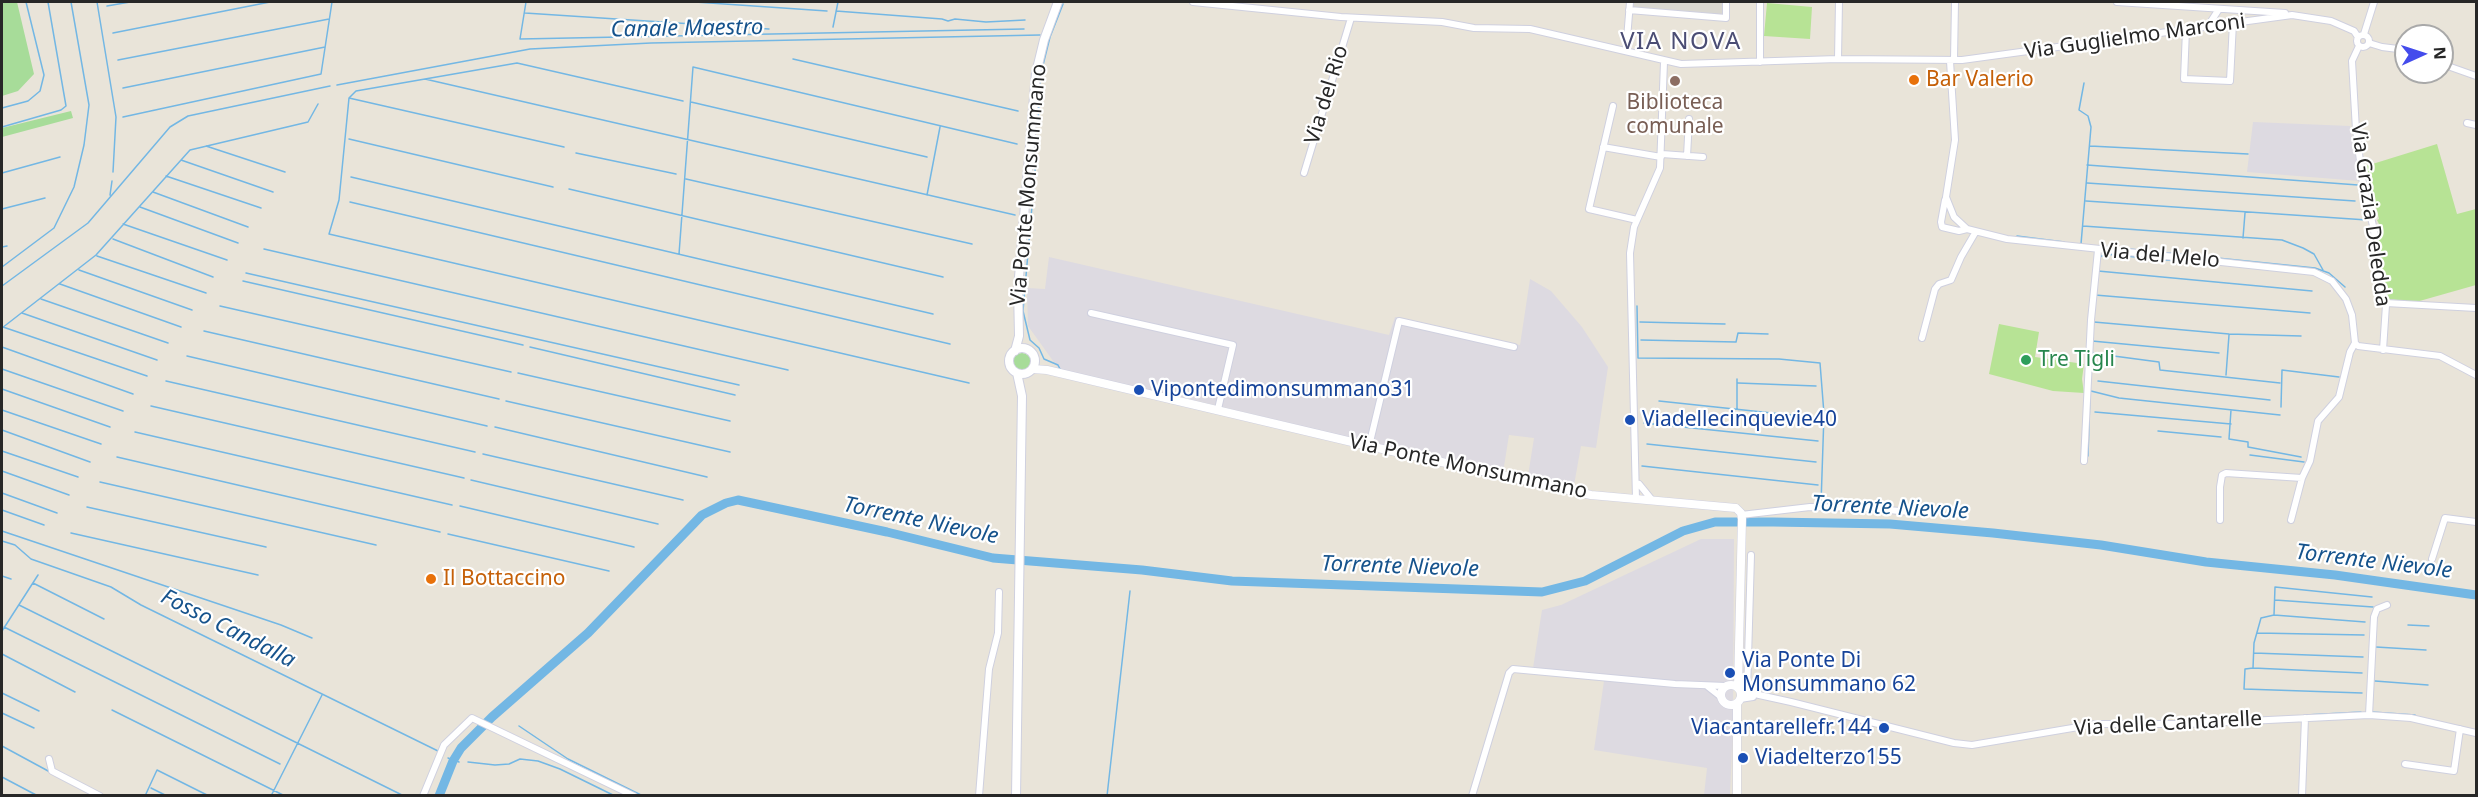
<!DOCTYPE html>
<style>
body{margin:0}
#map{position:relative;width:2478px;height:797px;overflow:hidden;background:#e9e4d9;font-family:"Noto Sans",sans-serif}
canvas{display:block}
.frame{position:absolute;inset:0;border:3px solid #272727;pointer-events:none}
.north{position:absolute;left:2394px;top:24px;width:60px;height:60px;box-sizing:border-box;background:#fff;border:2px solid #a9a9a9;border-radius:50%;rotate:87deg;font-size:16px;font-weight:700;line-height:24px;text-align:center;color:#272727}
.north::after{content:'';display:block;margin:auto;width:21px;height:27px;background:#444cec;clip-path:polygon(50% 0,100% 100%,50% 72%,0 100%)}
</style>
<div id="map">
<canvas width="2478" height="797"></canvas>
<div class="frame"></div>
<div class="north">N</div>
</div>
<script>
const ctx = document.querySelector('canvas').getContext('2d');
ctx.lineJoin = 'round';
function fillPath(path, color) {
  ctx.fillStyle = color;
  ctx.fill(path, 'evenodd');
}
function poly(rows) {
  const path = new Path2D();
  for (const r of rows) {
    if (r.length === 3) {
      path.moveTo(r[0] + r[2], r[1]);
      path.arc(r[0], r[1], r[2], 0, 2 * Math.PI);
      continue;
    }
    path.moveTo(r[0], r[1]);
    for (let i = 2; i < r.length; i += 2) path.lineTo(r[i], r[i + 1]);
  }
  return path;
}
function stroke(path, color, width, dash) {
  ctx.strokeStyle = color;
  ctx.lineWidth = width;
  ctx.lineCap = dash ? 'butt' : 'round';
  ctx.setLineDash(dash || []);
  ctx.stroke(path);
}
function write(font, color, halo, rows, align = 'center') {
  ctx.font = font + ' "Noto Sans",sans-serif';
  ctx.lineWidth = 4.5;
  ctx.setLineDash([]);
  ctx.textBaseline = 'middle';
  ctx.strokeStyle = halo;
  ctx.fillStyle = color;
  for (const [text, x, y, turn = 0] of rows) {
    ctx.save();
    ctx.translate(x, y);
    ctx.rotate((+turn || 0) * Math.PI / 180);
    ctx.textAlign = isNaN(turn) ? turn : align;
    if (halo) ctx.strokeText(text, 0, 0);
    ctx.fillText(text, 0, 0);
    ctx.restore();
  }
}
const industrial = poly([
 [2253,122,2350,126,2360,181,2247,172],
 [1049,257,1389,335,1395,317,1520,345,1530,279,1551,291,1582,327,1608,367,1596,448,1581,446,1574,485,1528,476,1534,438,1509,435,1502,479,1482,476,1467,466,1199,401,1061,372,1028,326,1027,288,1045,289],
 [1701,539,1734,539,1733,722,1730,795,1704,795,1707,768,1594,750,1605,674,1533,668,1542,610,1561,605]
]);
const green = poly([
 [2,2,17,2,34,74,18,91,2,96],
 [71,111,73,118,2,137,2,128],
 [1022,362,9]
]);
const pitch = poly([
 [1767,3,1812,7,1810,39,1764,36],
 [2437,144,2457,214,2476,209,2476,285,2416,302,2388,299,2379,272,2378,236,2381,235,2381,228,2377,220,2379,219,2366,166],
 [1999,324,2039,332,2035,357,2084,364,2082,379,2084,393,2053,391,1989,374]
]);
const plaza = poly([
 [1630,2,1726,2,1726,18,1629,10]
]);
const stream = poly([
 [97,2,116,117,113,172],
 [526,2,520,39,1024,29],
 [695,2,827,11],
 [107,6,130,2],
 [836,11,942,19,948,21,955,19,986,22,1025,20],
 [525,13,769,29],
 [833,27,838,2],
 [113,33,270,2],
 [793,59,1018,111],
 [118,60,329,19],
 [425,79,1015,215],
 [337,85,530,49,651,43,1040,35],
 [123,88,325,47],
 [349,98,564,147],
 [683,101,517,63,356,91,349,98,339,200,329,234,969,383],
 [691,102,927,157],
 [2,108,28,101,40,91,44,75,26,2],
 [123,117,321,74,332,2],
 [1038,126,1040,77,1050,37,1063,4],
 [2,127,61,110,66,106,48,2],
 [1038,136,1023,311,1030,340,1039,348,1044,359,1058,365,1060,369],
 [349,139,553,187],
 [206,146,285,172],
 [2090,146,2248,154],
 [576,153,676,174],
 [181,160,273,192],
 [2087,165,2358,185],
 [2,173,60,157],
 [166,176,261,208],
 [351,177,933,314],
 [686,179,972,244],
 [2087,183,2355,201],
 [569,189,943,277],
 [153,192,248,227],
 [110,195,112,181],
 [927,195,940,127],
 [2086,201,2367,220],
 [350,202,950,344],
 [140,207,238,243],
 [2,209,45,198],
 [123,224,227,260],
 [2083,226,2282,240,2303,248,2314,254,2323,270],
 [2017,236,2064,242],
 [2243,238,2245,213],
 [113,239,213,277],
 [2081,244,2091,127,2088,116,2079,110,2084,83],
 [2,247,7,246],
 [264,249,788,370],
 [2129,249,2315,268,2329,273,2345,287],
 [679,254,693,67,1017,144],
 [97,256,206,293],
 [2100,257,2105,254,2208,264],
 [2,267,54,228,74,187,84,145,89,105,71,2],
 [79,270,192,310],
 [2098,271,2312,291],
 [246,273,739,385],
 [243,281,523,345],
 [60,284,181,327],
 [2,286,88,223,170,127,188,116,330,86],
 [2095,295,2310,313],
 [41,299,168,343],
 [220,306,511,372],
 [1637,306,1638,358,1779,359,1820,363,1824,414,1821,504],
 [22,313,157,360],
 [1640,322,1725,324],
 [2094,322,2229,334,2301,336],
 [3,327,147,376],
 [2,328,96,255,190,150,308,122,318,104],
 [204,331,499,399],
 [1641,340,1736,342,1738,333,1768,334],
 [2092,341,2219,353],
 [2,347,133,394],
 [530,347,735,395],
 [2091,353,2159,362,2160,370,2280,383],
 [187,356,487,426],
 [2,369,123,411],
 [518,373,730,421],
 [2226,375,2229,335],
 [1737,379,1737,409],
 [166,381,475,452],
 [2098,381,2270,400],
 [1738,383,1816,386],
 [2,389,110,427],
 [2091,391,2119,398,2280,415],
 [506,401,730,452],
 [1659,401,1819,418],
 [151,406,464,478],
 [2281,407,2282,370,2339,377],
 [2,410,101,444],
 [2231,410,2229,439,2248,442,2248,447,2301,457],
 [2095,412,2231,424],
 [1644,423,1818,441],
 [495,427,707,477],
 [2,430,90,462],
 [2158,431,2221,437],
 [135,432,452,505],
 [1647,444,1816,462],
 [2,451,78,477],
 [483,454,683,500],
 [2250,455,2304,462],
 [2088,456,2090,393],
 [117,457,440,532],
 [1642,466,1818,485],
 [2,471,69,495],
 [471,480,658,524],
 [100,482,376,545],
 [2,493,57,513],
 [460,506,634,547],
 [87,507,266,547],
 [2,510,44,525],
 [2,531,281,625,312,638],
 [71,533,258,575],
 [448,534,609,571],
 [2,541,15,545,31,559,111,587,141,605,438,751],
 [2,576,11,579],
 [33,583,104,619],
 [2275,600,2373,607],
 [19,605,404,796],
 [2274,615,2365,622],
 [2408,625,2429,626],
 [4,627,280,764],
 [2,631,38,575],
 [2257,633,2364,635],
 [2376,647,2426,650],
 [2254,653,2363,657],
 [2,654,75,692],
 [2253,668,2362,673],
 [2375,681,2428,685],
 [2,693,39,711],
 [2362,693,2244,689,2245,669,2253,668,2254,643,2261,618,2274,615,2275,587,2372,597],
 [112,710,285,796],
 [2372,712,2415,715],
 [2,713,34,728],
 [2306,715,2361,712],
 [519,726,568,759,643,796],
 [2,746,50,772],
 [448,758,459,762],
 [468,762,495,765,509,764,520,759,538,761,560,769,615,796],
 [2,777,38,796],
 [151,788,167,796],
 [145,796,157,770,209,796],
 [271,796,322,695],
 [1107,796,1130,591]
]);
const river = poly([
 [439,796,453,761,461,748,492,717,588,633,702,515,726,503,738,500,887,532,993,558,1142,570,1232,581,1542,592,1585,581,1683,531,1715,522,1773,522,1890,524,1993,533,2101,545,2206,562,2335,575,2476,595]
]);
const minor = poly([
 [1193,2,1341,17,1442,22,1474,28,1530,29,1681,64,1838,59,1962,60,2292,15,2331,21,2354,31,2358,37],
 [2117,2,2285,13],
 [1629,10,1726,18,1726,2],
 [2208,26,2219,9],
 [2186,30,2184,79,2230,81,2233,23],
 [2364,34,2374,2],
 [2363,41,6],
 [2369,43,2382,47,2406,50],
 [2359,46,2352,61,2356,130,2363,184,2374,230,2376,268,2386,305,2383,350],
 [1626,51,1630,2],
 [1838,59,1839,2],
 [1954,60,1955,2],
 [1950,61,1955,140,1946,197,1954,217,1967,229,2007,239,2314,272,2332,281,2346,299,2352,315,2355,343,2358,346,2440,356,2476,375],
 [1760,62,1760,2],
 [2442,64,2476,76],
 [1613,106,1589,209,1637,220],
 [2467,123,2476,125],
 [1603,147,1661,157],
 [1662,154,1703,157],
 [1687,156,1689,119],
 [1304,173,1351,18],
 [1945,200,1941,222,1942,227,1959,231,1967,229],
 [2386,303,2476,308],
 [1091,313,1233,345,1218,409],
 [1922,338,1935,289,1939,284,1951,280,1961,257,1975,233],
 [1369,446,1399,321,1514,347],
 [2084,461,2091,320,2098,250],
 [1639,484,1652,500],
 [1636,499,1630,253,1634,227,1660,168,1664,62],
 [1741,515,1810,507,1868,508,1920,513],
 [2220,520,2220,487,2222,475,2226,473,2302,478],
 [2291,520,2302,478,2310,461,2318,421,2339,397,2350,352,2355,343],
 [2432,559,2445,518,2476,522],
 [1707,686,1721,697],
 [1741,691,1791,702,1954,743,1972,745,2096,724,2188,724,2369,715,2411,718,2476,733],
 [1747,693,1751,555],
 [1740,699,1753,697],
 [2369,715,2374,617,2377,609,2387,605],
 [49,759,52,771,100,796],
 [2405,764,2454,771,2460,729],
 [423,796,444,745,472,718,634,796],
 [979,796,989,669,998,633,999,592],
 [1472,796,1509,673,1513,669,1675,684,1726,686],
 [2302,796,2305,718]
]);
const tertiary = poly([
 [1033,369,1047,370,1369,446,1591,495,1736,508,1741,513,1742,519,1738,688],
 [1731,695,10],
 [1737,703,1737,796]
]);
const secondary = poly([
 [1022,361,13],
 [1015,351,1019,336,1018,289,1036,73,1044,40,1058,2],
 [1016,796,1022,396,1017,373]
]);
const markers = [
 [1914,80,6,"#e8710a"],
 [1675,81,6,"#8d6e63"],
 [2026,360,6,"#2e9e5b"],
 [1139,390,6,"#1a4fb4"],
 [1630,420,6,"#1a4fb4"],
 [431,579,6,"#e8710a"],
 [1730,673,6,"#1a4fb4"],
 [1884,728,6,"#1a4fb4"],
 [1743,758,6,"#1a4fb4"]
];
const streetNames = [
 ["Via Guglielmo Marconi",2135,37,-8],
 ["Via del Rio",1327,95,-73],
 ["Via Ponte Monsummano",1029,185,-85],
 ["Via Grazia Deledda",2370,215,82],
 ["Via del Melo",2160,256,5],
 ["Via Ponte Monsummano",1468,467,12],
 ["Via delle Cantarelle",2168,724,-3]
];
const foodNames = [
 ["Bar Valerio",1926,80],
 ["Il Bottaccino",443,579]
];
const educationNames = [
 ["Biblioteca",1675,103],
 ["comunale",1675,127]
];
const leisureNames = [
 ["Tre Tigli",2038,360]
];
const transitNames = [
 ["Vipontedimonsummano31",1151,390],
 ["Viadellecinquevie40",1642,420],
 ["Via Ponte Di",1742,661],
 ["Monsummano 62",1742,685],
 ["Viacantarellefr.144",1872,728,"right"],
 ["Viadelterzo155",1755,758]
];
const waterNames = [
 ["Canale Maestro",687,29,-1],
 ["Torrente Nievole",1890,508,3],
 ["Torrente Nievole",921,521,12],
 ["Torrente Nievole",2374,562,7],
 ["Torrente Nievole",1400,567,2],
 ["Fosso Candalla",228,629,27]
];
const quarterNames = [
 ["VIA NOVA",1681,42]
];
fillPath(industrial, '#dddae1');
fillPath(green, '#a7dc99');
fillPath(pitch, '#b7e395');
fillPath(plaza, '#d9d7d0');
stroke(stream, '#73b7e4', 1.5);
stroke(river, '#73b7e4', 9);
stroke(minor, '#cfd0df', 8);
stroke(tertiary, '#cfd0df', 9);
stroke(secondary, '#cfd0df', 10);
stroke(minor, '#fff', 6);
stroke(tertiary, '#fff', 8);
stroke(secondary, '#fff', 8);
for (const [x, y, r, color] of markers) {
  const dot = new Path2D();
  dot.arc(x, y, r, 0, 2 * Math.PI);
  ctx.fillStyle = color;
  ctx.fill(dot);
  stroke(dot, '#fff', 2);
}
write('21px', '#272727', '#fff', streetNames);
write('21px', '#c56008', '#fff', foodNames, 'left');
write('21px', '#785e54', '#fff', educationNames);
write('21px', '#27864d', '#fff', leisureNames, 'left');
write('21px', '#164399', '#fff', transitNames, 'left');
write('italic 22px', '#16538c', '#fff', waterNames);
ctx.letterSpacing = '1.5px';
write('24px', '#4b4d74', '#fff', quarterNames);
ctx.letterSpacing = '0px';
</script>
